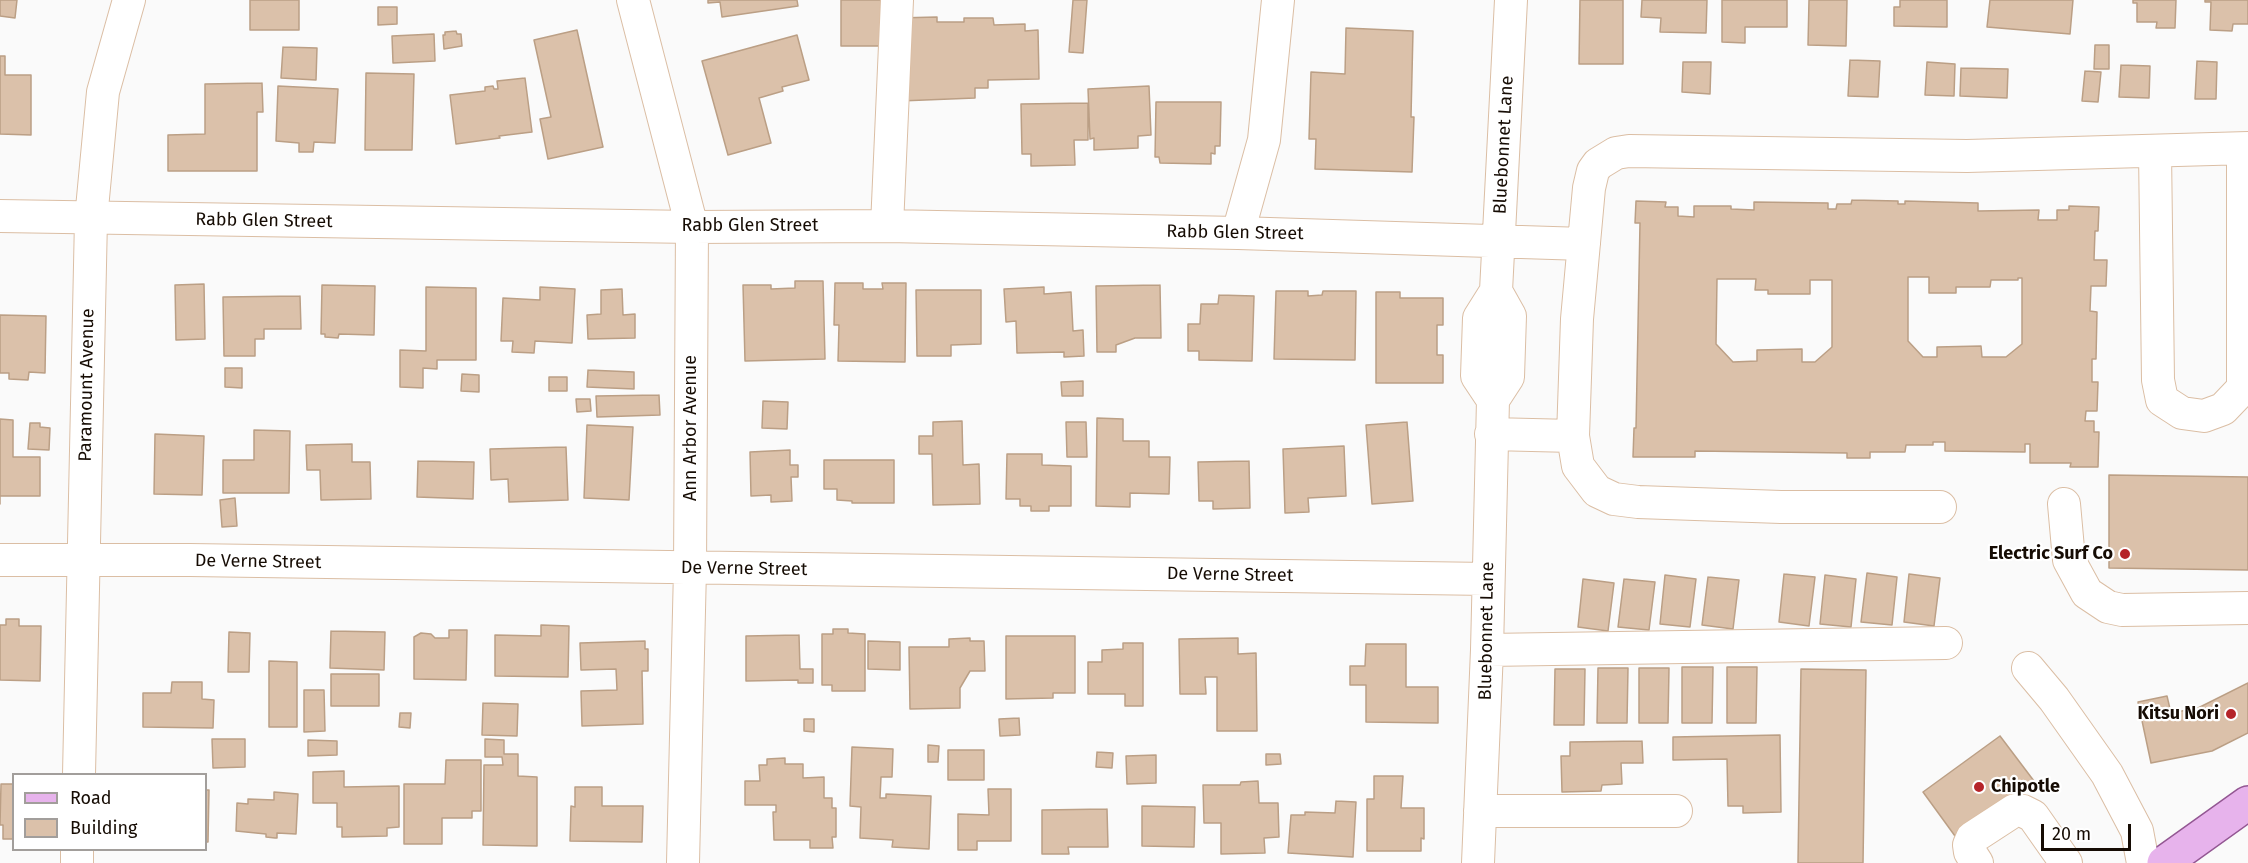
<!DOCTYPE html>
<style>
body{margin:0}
#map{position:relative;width:2248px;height:863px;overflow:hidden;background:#fafafa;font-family:"Fira Sans",sans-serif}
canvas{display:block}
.legend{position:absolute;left:12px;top:773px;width:195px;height:78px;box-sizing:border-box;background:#fff;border:2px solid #a29e9b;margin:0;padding:8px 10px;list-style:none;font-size:18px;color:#160c04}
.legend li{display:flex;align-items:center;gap:12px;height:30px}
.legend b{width:30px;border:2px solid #a29e9b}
.scale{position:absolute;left:2041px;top:824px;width:90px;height:27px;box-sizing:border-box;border:3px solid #160c04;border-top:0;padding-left:8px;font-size:18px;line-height:21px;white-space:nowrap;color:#160c04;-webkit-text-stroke:4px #fff;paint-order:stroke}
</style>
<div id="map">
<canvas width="2248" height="863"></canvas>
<ul class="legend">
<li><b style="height:8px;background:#e7b3ec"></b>Road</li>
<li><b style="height:16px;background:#dbc1aa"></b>Building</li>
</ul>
<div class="scale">20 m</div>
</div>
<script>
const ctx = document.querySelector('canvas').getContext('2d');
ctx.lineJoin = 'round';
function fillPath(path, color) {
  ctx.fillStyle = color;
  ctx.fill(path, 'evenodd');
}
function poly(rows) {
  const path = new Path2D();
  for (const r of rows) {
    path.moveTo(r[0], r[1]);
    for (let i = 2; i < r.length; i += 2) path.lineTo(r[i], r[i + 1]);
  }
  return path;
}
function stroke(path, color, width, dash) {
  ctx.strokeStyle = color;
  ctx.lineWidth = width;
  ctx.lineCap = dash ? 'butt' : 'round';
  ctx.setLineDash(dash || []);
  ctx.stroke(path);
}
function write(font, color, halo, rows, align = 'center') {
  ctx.font = font + ' "Fira Sans",sans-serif';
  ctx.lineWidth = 4.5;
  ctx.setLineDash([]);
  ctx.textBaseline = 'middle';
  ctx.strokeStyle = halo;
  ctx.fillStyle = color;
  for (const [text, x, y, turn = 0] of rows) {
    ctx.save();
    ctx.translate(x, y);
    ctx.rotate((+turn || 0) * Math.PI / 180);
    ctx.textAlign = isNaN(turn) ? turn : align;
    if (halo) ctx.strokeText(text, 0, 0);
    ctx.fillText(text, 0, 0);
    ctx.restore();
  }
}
const building = poly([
 [0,0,17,0,15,18,0,16,0,0],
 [250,0,299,0,299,30,250,30,250,0],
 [708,0,797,0,798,6,722,17,720,2,708,3,708,0],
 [841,0,893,0,893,46,841,46,841,0],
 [1073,0,1087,0,1083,53,1069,52,1073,0],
 [1580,0,1623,0,1623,64,1579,64,1580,0],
 [1642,0,1707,0,1706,33,1660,32,1661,18,1641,17,1642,0],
 [1722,0,1787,0,1787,27,1745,27,1745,43,1722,42,1722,0],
 [1809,0,1847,0,1846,46,1808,45,1809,0],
 [1900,0,1947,0,1947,27,1894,26,1894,7,1900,7,1900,0],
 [1990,0,2073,0,2070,34,1987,27,1990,0],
 [2133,0,2176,0,2175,28,2156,28,2157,22,2137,22,2137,3,2133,3,2133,0],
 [2205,0,2248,0,2248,24,2233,24,2232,31,2210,30,2211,2,2205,2,2205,0],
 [378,7,397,7,397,24,378,25,378,7],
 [937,17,937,22,964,22,964,18,993,18,994,25,1025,24,1025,31,1038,30,1039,79,988,80,988,88,975,88,975,98,900,101,897,18,937,17],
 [1346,28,1413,31,1411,117,1414,117,1412,172,1315,169,1316,139,1309,139,1311,72,1345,74,1346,28],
 [577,30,603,147,548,159,540,119,551,117,534,40,577,30],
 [456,31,457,34,461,34,462,46,444,49,443,35,445,35,445,32,456,31],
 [434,34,435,61,393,63,392,36,434,34],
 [797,35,809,80,782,87,783,91,759,98,771,143,728,155,702,61,797,35],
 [2095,45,2109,45,2109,69,2094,69,2095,45],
 [283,47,317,48,316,80,281,78,283,47],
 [0,56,5,56,5,75,31,75,31,135,0,134,0,56],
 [1850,60,1880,61,1878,97,1848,96,1850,60],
 [2197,61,2217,62,2216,99,2195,99,2197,61],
 [1683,62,1711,62,1710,94,1682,92,1683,62],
 [1927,62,1955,64,1954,96,1925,95,1927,62],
 [2121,65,2150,66,2149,98,2119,97,2121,65],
 [1961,68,2008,69,2007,98,1960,96,1961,68],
 [2085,71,2101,72,2098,102,2082,101,2085,71],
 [366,73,414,74,412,150,365,150,366,73],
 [525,78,532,132,499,136,500,138,456,144,450,95,485,91,485,87,493,86,494,89,498,89,497,81,525,78],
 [262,83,263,112,257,112,257,171,168,171,168,135,205,134,205,84,262,83],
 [278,86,338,89,335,143,314,142,313,152,299,152,299,143,276,141,278,86],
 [1149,86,1151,135,1138,136,1138,148,1094,150,1094,138,1090,139,1088,89,1149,86],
 [1156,102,1221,102,1220,146,1215,146,1215,154,1211,153,1211,164,1160,163,1159,157,1155,157,1156,102],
 [1088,103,1088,140,1074,140,1075,165,1031,166,1031,154,1022,154,1021,104,1088,103],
 [1852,200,1898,201,1898,204,1905,204,1905,201,1978,203,1978,211,2039,210,2038,220,2057,220,2057,210,2069,210,2069,206,2099,207,2098,231,2095,231,2094,260,2107,260,2106,286,2091,286,2090,311,2097,312,2096,359,2092,359,2092,382,2098,382,2097,411,2086,411,2085,421,2094,421,2094,432,2099,432,2098,467,2070,467,2071,463,2030,463,2030,444,2025,444,2025,452,1945,451,1945,442,1933,442,1933,445,1906,445,1905,452,1870,452,1870,458,1847,458,1847,453,1695,451,1695,457,1633,457,1634,428,1636,428,1640,223,1635,223,1636,201,1666,202,1665,207,1678,207,1678,216,1694,217,1694,206,1731,206,1731,209,1754,210,1754,202,1828,203,1828,209,1836,209,1837,204,1851,204,1852,200],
 [1908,277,1929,277,1929,293,1956,293,1956,287,1990,287,1991,280,2018,280,2018,278,2022,278,2022,344,2006,357,1982,357,1981,346,1937,347,1937,357,1923,357,1908,341,1908,277],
 [1717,279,1756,279,1755,290,1768,290,1768,294,1810,294,1810,280,1832,280,1832,347,1815,362,1802,362,1802,349,1757,350,1757,361,1733,362,1716,344,1717,279],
 [795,281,823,281,825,359,745,361,743,285,771,285,771,289,795,288,795,281],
 [835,283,863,283,863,289,883,289,882,283,906,283,905,362,838,361,839,325,834,325,835,283],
 [204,284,205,339,176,340,175,285,204,284],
 [322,285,375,286,374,335,339,334,338,338,325,337,325,334,321,334,322,285],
 [1160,285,1161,338,1135,338,1116,345,1116,352,1097,352,1096,286,1160,285],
 [426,287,476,288,476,360,437,360,437,369,423,368,423,388,400,387,400,350,426,351,426,287],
 [540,287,575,289,572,343,535,341,534,353,512,352,513,341,501,341,503,298,540,300,540,287],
 [1044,287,1044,294,1071,292,1073,331,1083,330,1084,356,1064,357,1064,352,1017,353,1016,321,1006,322,1004,289,1044,287],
 [622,289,623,315,635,314,635,338,588,339,587,315,601,314,601,290,622,289],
 [916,290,981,290,981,344,951,345,951,356,917,356,916,290],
 [1276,291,1308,291,1308,296,1322,295,1323,291,1356,291,1355,360,1274,359,1276,291],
 [1376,292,1400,292,1400,298,1443,298,1443,325,1437,325,1437,355,1443,355,1443,383,1376,383,1376,292],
 [1219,295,1254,296,1252,361,1199,360,1199,351,1188,351,1188,324,1200,324,1201,304,1218,304,1219,295],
 [300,296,301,329,264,329,264,339,255,339,255,356,224,356,223,297,300,296],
 [0,315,46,316,45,373,29,372,28,380,9,379,9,373,0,373,0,315],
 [225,368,242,368,242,388,225,387,225,368],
 [588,370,634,372,634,389,587,387,588,370],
 [462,374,479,375,479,392,461,391,462,374],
 [549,377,567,377,567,391,549,391,549,377],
 [1083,381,1083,396,1062,396,1061,382,1083,381],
 [659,395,660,415,597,417,596,396,659,395],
 [576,399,590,399,591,411,577,412,576,399],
 [763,401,788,402,787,429,762,428,763,401],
 [1097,418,1123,419,1123,441,1149,441,1149,457,1170,457,1169,494,1130,493,1130,507,1096,506,1097,418],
 [0,419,13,420,13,457,40,457,40,496,0,496,0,504,0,419],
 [962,421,963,465,979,464,980,504,933,505,932,454,919,454,919,436,933,436,933,422,962,421],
 [1066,422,1086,422,1087,457,1067,457,1066,422],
 [1407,422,1413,501,1372,504,1366,425,1407,422],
 [30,423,40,423,40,427,50,428,49,450,28,449,30,423],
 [587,425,633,427,629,500,584,498,587,425],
 [254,430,290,431,289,493,223,493,223,460,254,460,254,430],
 [155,434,204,436,202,495,154,494,155,434],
 [352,444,352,462,370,462,371,499,321,500,320,470,307,470,306,445,352,444],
 [1344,446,1346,496,1308,498,1309,512,1285,513,1283,449,1344,446],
 [566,447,568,500,509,502,508,479,491,480,490,449,566,447],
 [790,450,790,465,798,465,798,477,791,477,792,501,771,502,771,495,751,496,750,452,790,450],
 [1007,454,1042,454,1042,465,1071,466,1071,506,1049,506,1049,511,1031,511,1031,506,1020,506,1020,499,1006,499,1007,454],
 [824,460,894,460,894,503,852,503,852,501,837,500,837,489,824,489,824,460],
 [418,461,474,462,473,499,417,497,418,461],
 [1249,461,1250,508,1213,509,1213,501,1199,501,1198,462,1249,461],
 [2109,475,2248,477,2248,570,2109,568,2109,475],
 [235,498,237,526,222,527,220,500,235,498],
 [1867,573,1897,577,1892,625,1861,622,1867,573],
 [1784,574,1815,577,1809,626,1779,622,1784,574],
 [1909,574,1940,578,1934,626,1904,622,1909,574],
 [1665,575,1696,579,1690,627,1660,624,1665,575],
 [1825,575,1856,579,1851,627,1820,624,1825,575],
 [1708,577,1739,580,1733,629,1702,625,1708,577],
 [1583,579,1614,583,1608,631,1578,627,1583,579],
 [1624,579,1655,582,1649,630,1618,627,1624,579],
 [6,619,19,619,19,626,41,626,40,681,0,680,0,625,6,625,6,619],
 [541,625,569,626,568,677,495,676,495,635,541,636,541,625],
 [833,629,848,629,848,633,865,634,865,691,832,691,832,685,822,685,822,634,833,634,833,629],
 [449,630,467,630,466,680,414,679,414,637,421,633,431,634,435,638,449,638,449,630],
 [331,631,385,632,384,670,330,668,331,631],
 [229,632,250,633,249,672,228,672,229,632],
 [799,635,800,669,813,669,813,683,798,683,798,680,746,681,746,636,799,635],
 [1006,636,1075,636,1075,693,1053,693,1053,698,1006,699,1006,636],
 [970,638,970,641,984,641,985,671,970,671,960,688,960,708,910,709,909,647,949,647,949,639,970,638],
 [1238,638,1238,654,1256,653,1257,731,1217,731,1217,677,1205,677,1206,694,1180,694,1179,639,1238,638],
 [645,641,645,649,648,649,648,671,642,671,643,724,582,726,581,691,617,690,616,669,581,670,580,643,645,641],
 [868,641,900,642,900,670,868,669,868,641],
 [1123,643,1143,643,1143,706,1125,706,1125,694,1088,694,1088,662,1102,662,1102,650,1123,649,1123,643],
 [1366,644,1406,644,1406,687,1438,687,1438,723,1366,722,1366,685,1350,685,1350,666,1365,666,1366,644],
 [269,661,297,662,297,727,269,727,269,661],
 [1682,667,1713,667,1712,723,1682,723,1682,667],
 [1727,667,1757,667,1756,723,1727,723,1727,667],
 [1598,668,1628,668,1627,723,1597,723,1598,668],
 [1639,668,1669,668,1668,723,1639,723,1639,668],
 [1555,669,1585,669,1584,725,1554,725,1555,669],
 [1801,669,1866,670,1863,863,1798,863,1801,669],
 [331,674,379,674,379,706,331,706,331,674],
 [172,682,202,682,202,699,214,700,213,728,143,727,143,693,171,693,172,682],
 [2248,683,2248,733,2212,751,2151,763,2138,702,2167,696,2171,713,2198,708,2248,683],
 [304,690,324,690,325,731,304,732,304,690],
 [483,703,518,704,517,736,482,735,483,703],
 [400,713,411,713,410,728,399,727,400,713],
 [1019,718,1020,735,1000,736,999,719,1019,718],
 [804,719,814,719,814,732,804,731,804,719],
 [1780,735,1781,812,1743,813,1743,806,1728,806,1727,759,1673,760,1673,737,1780,735],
 [2000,736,2034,781,1970,828,1969,826,1955,836,1923,792,2000,736],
 [212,739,245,739,245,767,213,768,212,739],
 [485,739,504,740,504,754,518,754,518,776,537,777,537,846,483,845,484,765,503,765,502,757,485,757,485,739],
 [308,740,337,741,337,755,308,756,308,740],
 [1642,741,1643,763,1621,763,1622,784,1602,785,1601,791,1562,792,1561,756,1570,756,1570,742,1642,741],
 [928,745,939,746,938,762,928,762,928,745],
 [852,747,893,749,892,777,881,777,880,798,886,798,886,794,931,796,929,849,892,847,893,840,860,838,861,807,850,806,852,747],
 [948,750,984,750,984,780,948,780,948,750],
 [1097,752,1113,753,1112,768,1096,767,1097,752],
 [1266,754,1280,754,1281,764,1266,765,1266,754],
 [1156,755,1156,783,1127,784,1126,756,1156,755],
 [785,758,785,764,803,764,803,778,824,777,824,798,832,798,832,808,836,808,836,837,832,837,833,848,810,848,810,840,774,840,773,812,776,812,776,805,745,805,745,781,760,781,759,765,767,765,767,759,785,758],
 [446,760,481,760,481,811,472,811,472,818,442,818,442,844,404,844,404,784,445,784,446,760],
 [344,771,344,787,399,786,399,827,387,828,387,836,342,837,342,827,337,827,337,803,313,803,313,772,344,771],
 [1374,776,1403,776,1401,808,1424,808,1424,839,1421,838,1421,851,1367,851,1367,799,1374,799,1374,776],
 [1258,781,1259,803,1278,803,1279,837,1264,838,1265,853,1221,854,1221,823,1204,823,1203,785,1240,785,1241,782,1258,781],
 [1,784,14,784,14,839,3,839,3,825,0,825,1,784],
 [575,787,602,787,602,806,643,806,642,842,570,841,571,806,575,807,575,787],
 [988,789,1011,789,1011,841,977,841,977,850,958,850,958,814,989,815,988,789],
 [206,790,209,790,208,842,206,842,206,790],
 [274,792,298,794,296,834,277,833,277,838,275,838,266,837,266,834,236,831,237,803,248,804,248,799,274,800,274,792],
 [1336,801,1356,802,1353,857,1288,853,1291,815,1305,815,1305,812,1335,813,1336,801],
 [1142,806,1195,807,1194,847,1142,846,1142,806],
 [1107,809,1108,847,1068,847,1069,854,1042,854,1042,810,1107,809]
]);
const minor = poly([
 [633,0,692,227,690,569,683,863],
 [2155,151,2158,380,2162,400,2182,413,2204,416,2223,409,2243,388,2243,149],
 [0,216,692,227,887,226,1238,233,1584,244],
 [887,226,897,0],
 [1238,233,1264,140,1278,0],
 [1493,400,1477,376,1479,318,1496,291,1511,0],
 [1491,434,1573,436],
 [2064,504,2069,560,2087,593,2108,607,2122,610,2248,608],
 [1940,507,1781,507,1638,502,1614,499,1597,491,1578,466,1573,436,1577,319,1589,188,1593,171,1598,164,1616,153,1629,151,1967,156,2248,148],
 [0,560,190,560,1488,579],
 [1487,650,1946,643],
 [2028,668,2054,699,2107,774,2137,831,2143,863],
 [79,774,91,219,103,92,129,0],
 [1480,811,1676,811],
 [77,863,77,850],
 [1478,863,1487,650,1493,400,1508,377,1510,316,1496,291],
 [1977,863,1970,852,1969,845,1972,838,2015,810,2023,811,2033,816,2066,863]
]);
const major = poly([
 [2164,863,2248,803]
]);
const markers = [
 [2125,554,6,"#b52429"],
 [2231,714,6,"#b52429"],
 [1979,787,6,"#b52429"]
];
const streetNames = [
 ["Bluebonnet Lane",1504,145,-87],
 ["Rabb Glen Street",264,221,1],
 ["Rabb Glen Street",750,226],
 ["Rabb Glen Street",1235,233,1],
 ["Paramount Avenue",87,385,-89],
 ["Ann Arbor Avenue",691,428,-90],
 ["De Verne Street",258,562,1],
 ["De Verne Street",744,569,1],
 ["De Verne Street",1230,575,1],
 ["Bluebonnet Lane",1487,631,-89]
];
const poiNames = [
 ["Electric Surf Co",2113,554],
 ["Kitsu Nori",2219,714],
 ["Chipotle",1991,787,"left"]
];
fillPath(building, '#dbc1aa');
stroke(building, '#bb9f85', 1.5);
stroke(minor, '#dbbea4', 34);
stroke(major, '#935793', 36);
stroke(minor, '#fff', 32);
stroke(major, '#e7b3ec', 33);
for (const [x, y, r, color] of markers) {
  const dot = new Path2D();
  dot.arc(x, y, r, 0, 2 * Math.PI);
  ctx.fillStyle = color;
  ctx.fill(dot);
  stroke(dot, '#fff', 2);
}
write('18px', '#160c04', '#fff', streetNames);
write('bold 18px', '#160c04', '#fff', poiNames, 'right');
</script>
